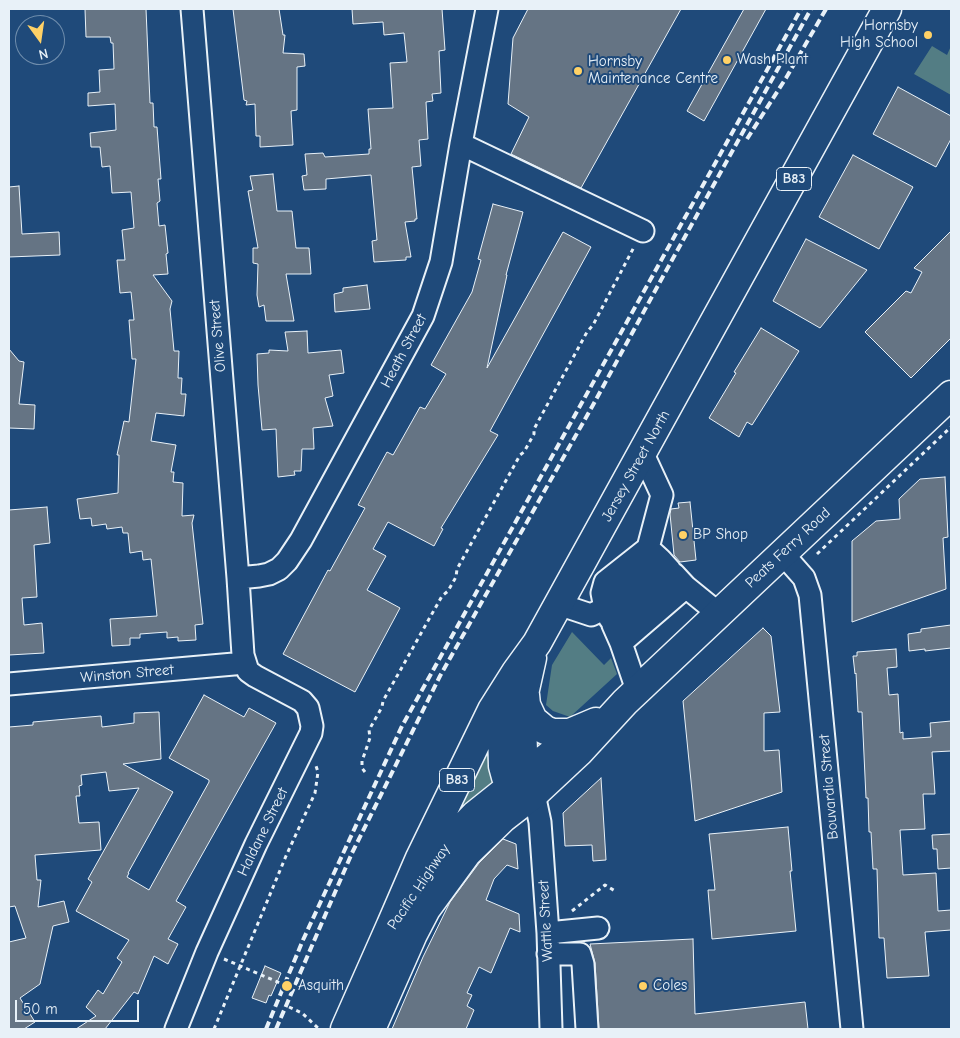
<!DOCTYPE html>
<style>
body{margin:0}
#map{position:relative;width:960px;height:1038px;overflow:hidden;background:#1f4a7a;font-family:"Comic Neue",sans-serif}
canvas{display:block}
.frame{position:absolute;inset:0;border:10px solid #e8f1f8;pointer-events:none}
.north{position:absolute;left:15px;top:15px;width:50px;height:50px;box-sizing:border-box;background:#1f4a7a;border:1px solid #6f8dac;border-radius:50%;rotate:166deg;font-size:14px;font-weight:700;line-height:20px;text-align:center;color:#e8f1f8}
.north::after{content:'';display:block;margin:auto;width:18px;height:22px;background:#ffd166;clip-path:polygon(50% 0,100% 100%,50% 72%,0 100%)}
.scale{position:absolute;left:15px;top:1000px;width:124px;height:22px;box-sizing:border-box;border:2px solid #e8f1f8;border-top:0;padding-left:6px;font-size:15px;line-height:18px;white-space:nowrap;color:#e8f1f8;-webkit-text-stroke:4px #1f4a7a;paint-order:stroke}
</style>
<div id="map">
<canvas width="960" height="1038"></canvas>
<div class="frame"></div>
<div class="north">N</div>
<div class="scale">50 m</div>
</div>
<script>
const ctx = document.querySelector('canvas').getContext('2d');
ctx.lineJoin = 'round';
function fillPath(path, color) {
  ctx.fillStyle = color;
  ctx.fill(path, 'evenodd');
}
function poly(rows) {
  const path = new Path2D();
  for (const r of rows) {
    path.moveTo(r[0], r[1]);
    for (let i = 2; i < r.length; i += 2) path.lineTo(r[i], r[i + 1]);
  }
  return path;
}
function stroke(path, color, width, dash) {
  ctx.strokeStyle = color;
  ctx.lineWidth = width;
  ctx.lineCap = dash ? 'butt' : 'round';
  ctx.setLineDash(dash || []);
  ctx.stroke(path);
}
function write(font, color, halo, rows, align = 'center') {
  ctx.font = font + ' "Comic Neue",sans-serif';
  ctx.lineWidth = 4;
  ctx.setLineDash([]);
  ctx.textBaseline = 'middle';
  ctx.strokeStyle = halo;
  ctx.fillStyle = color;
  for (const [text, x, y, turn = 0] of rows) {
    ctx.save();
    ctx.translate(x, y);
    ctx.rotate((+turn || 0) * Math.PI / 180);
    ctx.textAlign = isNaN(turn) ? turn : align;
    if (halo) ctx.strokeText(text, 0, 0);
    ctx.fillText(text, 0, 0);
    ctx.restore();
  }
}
const green = poly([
 [932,46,947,55,951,46,951,95,914,74],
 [572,632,604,665,611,658,617,674,570,717,553,711,546,705,552,665],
 [492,733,494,784,454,813]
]);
const building = poly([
 [85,9,146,9,150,103,153,103,154,127,157,127,161,179,158,179,160,201,157,203,159,226,165,225,168,253,166,254,168,274,153,275,172,301,170,309,174,351,179,351,178,378,182,378,181,394,186,394,184,416,156,413,151,441,176,445,171,472,174,472,173,482,183,483,182,516,194,515,192,523,203,624,195,625,196,640,178,641,178,637,167,638,167,632,140,634,140,638,130,638,130,645,112,646,110,619,157,616,151,559,143,560,142,551,130,553,128,533,123,533,122,527,107,529,106,524,92,526,91,518,80,519,77,499,118,493,119,455,117,455,124,421,129,422,136,359,132,359,129,320,134,320,131,292,120,293,117,260,125,260,122,230,134,228,131,192,112,193,110,166,102,167,100,147,91,147,90,133,116,130,115,104,88,106,88,93,100,92,99,70,114,69,113,43,111,43,110,37,86,37,85,9],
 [233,9,279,9,283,35,285,35,283,53,304,54,305,66,297,67,297,110,291,111,293,145,260,147,260,136,256,136,255,104,246,105,247,101,244,100,233,9],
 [352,9,442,9,445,50,439,51,441,93,432,94,433,101,426,102,428,139,419,140,421,166,412,167,417,219,415,219,415,221,405,222,411,257,406,257,406,260,374,262,372,241,377,240,371,175,326,179,326,189,304,190,302,176,307,175,305,154,323,153,325,157,369,154,369,149,371,149,368,109,393,108,390,63,407,62,404,33,384,35,383,22,353,24,352,9],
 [528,9,681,9,581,188,511,154,529,117,508,104,513,38,528,9],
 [744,9,766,9,704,121,687,111,744,9],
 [898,87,951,116,951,139,936,167,873,134,898,87],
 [853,155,913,187,879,249,819,217,853,155],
 [273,174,277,211,292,211,296,248,309,248,311,274,286,274,294,321,266,321,264,305,259,307,257,295,258,264,253,263,253,248,258,248,248,191,253,190,250,176,273,174],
 [19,186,22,234,59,232,60,255,9,257,9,187,19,186],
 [493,204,523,212,506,275,507,275,487,368,563,232,591,247,490,431,498,435,441,528,443,529,434,546,388,522,373,549,386,556,367,590,400,608,355,692,283,654,328,570,330,571,365,508,358,505,387,452,393,455,420,407,425,409,446,374,431,365,472,292,481,260,478,259,493,204],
 [951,231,951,338,911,378,865,332,906,291,911,293,922,272,914,268,951,231],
 [806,239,867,270,820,328,773,301,806,239],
 [367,285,370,309,335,312,334,294,343,292,343,288,367,285],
 [761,328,799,351,752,425,747,422,739,437,709,418,736,373,734,372,761,328],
 [307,331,308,353,341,350,344,373,329,375,333,396,325,398,333,426,313,428,314,449,302,449,301,471,294,471,295,475,278,477,276,429,262,430,258,385,257,354,269,353,269,350,288,351,285,332,307,331],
 [9,349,19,361,24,362,19,404,35,405,34,429,9,428,9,349],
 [945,477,948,537,943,538,946,589,852,622,852,541,876,521,900,519,899,499,920,479,945,477],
 [690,502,696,560,680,562,674,555,670,514,671,509,679,508,678,503,690,502],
 [47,507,50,543,34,545,37,597,22,598,24,625,42,623,44,653,9,655,9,510,47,507],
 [951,625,951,648,925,651,925,649,909,651,908,634,921,632,921,629,951,625],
 [763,628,771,636,780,712,764,713,764,751,779,750,782,792,695,821,683,701,763,628],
 [896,649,897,667,887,668,889,695,898,694,900,733,903,732,903,739,931,737,930,723,951,721,951,751,932,752,935,794,923,794,925,829,900,830,903,875,936,873,938,911,951,910,951,930,925,932,929,976,887,978,884,938,879,938,877,869,873,869,871,832,869,832,868,798,866,798,862,712,858,712,856,673,855,674,853,656,857,656,857,652,896,649],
 [204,695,244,717,249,708,276,723,176,901,186,907,168,939,178,944,168,964,154,956,138,994,134,992,105,1029,76,1029,96,1016,86,1007,98,990,103,994,122,962,117,958,129,940,76,911,92,882,88,879,139,788,109,791,106,772,81,775,82,785,79,786,80,796,76,796,79,823,99,822,101,850,35,855,37,880,41,880,38,907,64,901,69,922,53,926,40,984,20,998,35,1022,24,1029,9,1029,9,942,26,938,15,906,9,907,9,727,33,725,33,722,101,716,102,727,134,723,134,713,159,712,161,759,123,764,173,792,128,873,129,873,127,877,149,890,209,782,209,780,169,758,204,695],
 [601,778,606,860,593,861,592,845,565,846,563,813,601,778],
 [788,827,792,871,790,871,796,931,712,939,708,890,715,890,709,834,788,827],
 [951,834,951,868,938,869,937,849,933,849,932,835,951,834],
 [503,839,516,844,518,869,507,865,494,879,486,900,519,914,520,932,510,928,491,973,479,967,467,993,472,995,467,1006,474,1010,466,1029,392,1029,423,957,450,902,479,863,503,839],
 [693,939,695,1014,805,1002,808,1029,599,1029,595,963,590,944,693,939],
 [265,966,281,973,271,996,269,995,266,1003,252,998,265,966]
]);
const path = poly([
 [817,554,951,427],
 [365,772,362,768,362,761,370,738,369,730,382,707,383,701,442,596,448,591,456,577,457,569,520,455,524,452,534,434,534,429,587,332,593,325,634,247],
 [572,911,605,885,615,891],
 [224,959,280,983],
 [289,1007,302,1013,319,1029],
 [214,1029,286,856,315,793,318,772,316,766]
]);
const minor = poly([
 [461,144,643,231],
 [643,454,662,495,648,548],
 [782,553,804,578,810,595,852,1029],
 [238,578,259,576,269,574,279,569,287,561,301,540,423,316,441,262,461,144,487,9],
 [558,604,591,615,605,608,602,593,605,582,648,548,661,560],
 [610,619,605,608,661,560,670,570],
 [621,643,613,625,674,574,686,587],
 [9,684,245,663],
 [637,690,621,643,686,587,718,613],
 [534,794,540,822,548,933,551,1029],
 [548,933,598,928],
 [548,954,580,954,583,964,587,1029],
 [176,1029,207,952,256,844,311,733,312,726,308,708,302,701,255,676,248,671,243,655,238,578,192,9]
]);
const major = poly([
 [532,658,524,694,522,723,523,751,532,788],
 [525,695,526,705,533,720,545,730,553,733,570,733,596,722],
 [507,698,502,731,503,766,506,777,522,798],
 [426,872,445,846,475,815,554,752],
 [391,925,420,858,492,710,516,672,537,643,887,9],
 [345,1029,391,925,401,910],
 [371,1029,413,934,426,909,467,853,503,818,534,794,579,752,625,702,951,395]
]);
const rail = poly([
 [747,139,786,78,826,9],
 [266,1029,303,940,402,726,801,9],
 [276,1029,352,853,440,676,593,405,661,280,811,9]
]);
const markers = [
 [928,35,5,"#ffd166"],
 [727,60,5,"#ffd166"],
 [578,71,5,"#ffd166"],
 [683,535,5,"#ffd166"],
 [287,986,6,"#ffd166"],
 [643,986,5,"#ffd166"]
];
const shields = [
 [794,179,35],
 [457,780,35]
];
const shieldNames = [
 ["B83",794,179],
 ["B83",457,780]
];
const poiNames = [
 ["Hornsby",918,26,"right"],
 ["High School",918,43,"right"],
 ["Wash Plant",737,60],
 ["Hornsby",588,62],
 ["Maintenance Centre",588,79],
 ["BP Shop",693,535],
 ["Asquith",298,986],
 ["Coles",653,986]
];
const streetNames = [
 ["Olive Street",218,336,-95],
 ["Heath Street",404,351,-62],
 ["Jersey Street North",636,466,-61],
 ["Peats Ferry Road",788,548,-43],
 ["Winston Street",127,674,-5],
 ["Bouvardia Street",829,787,-95],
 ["Haldane Street",263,832,-64],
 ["Pacific Highway",419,887,-56],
 ["Wattle Street",546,921,-93]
];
fillPath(green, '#537d84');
fillPath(building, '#657484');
stroke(building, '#e8f1f8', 1);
stroke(minor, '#e8f1f8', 25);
stroke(major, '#e8f1f8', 31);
stroke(path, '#e8f1f8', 3, [4, 4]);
stroke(minor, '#1f4a7a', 21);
stroke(major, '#1f4a7a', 28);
stroke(rail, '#e8f1f8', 4, [8, 4]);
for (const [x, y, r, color] of markers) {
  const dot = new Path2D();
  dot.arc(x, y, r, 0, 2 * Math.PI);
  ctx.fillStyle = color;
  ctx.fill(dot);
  stroke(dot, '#1f4a7a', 2);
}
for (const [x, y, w] of shields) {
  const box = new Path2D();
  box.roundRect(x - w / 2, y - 11.5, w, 23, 4);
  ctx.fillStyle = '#1f4a7a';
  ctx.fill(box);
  stroke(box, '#e8f1f8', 1);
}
write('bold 14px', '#e8f1f8', null, shieldNames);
write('15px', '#e8f1f8', '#1f4a7a', poiNames, 'left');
write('15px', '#e8f1f8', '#1f4a7a', streetNames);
</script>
